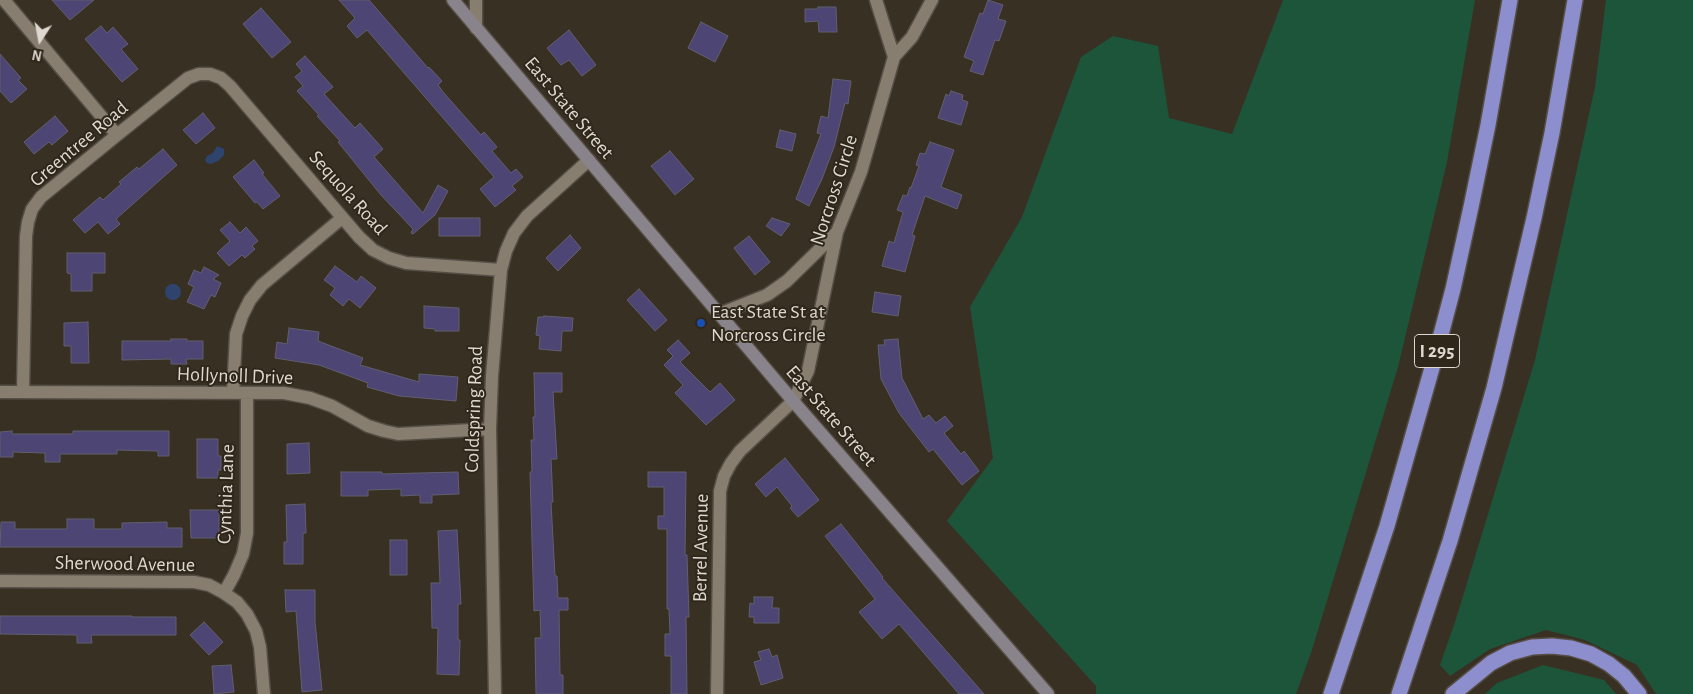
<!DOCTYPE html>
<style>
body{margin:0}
#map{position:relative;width:1693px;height:694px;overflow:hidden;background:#393024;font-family:"Alegreya Sans",sans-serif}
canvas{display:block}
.north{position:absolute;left:15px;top:15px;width:50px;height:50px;-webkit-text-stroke:4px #2f271a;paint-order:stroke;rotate:191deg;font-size:14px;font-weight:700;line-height:20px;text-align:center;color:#ddd8d0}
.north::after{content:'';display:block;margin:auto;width:18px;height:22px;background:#ddd8d0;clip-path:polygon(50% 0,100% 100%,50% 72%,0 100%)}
</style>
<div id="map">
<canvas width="1693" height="694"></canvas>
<div class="north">N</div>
</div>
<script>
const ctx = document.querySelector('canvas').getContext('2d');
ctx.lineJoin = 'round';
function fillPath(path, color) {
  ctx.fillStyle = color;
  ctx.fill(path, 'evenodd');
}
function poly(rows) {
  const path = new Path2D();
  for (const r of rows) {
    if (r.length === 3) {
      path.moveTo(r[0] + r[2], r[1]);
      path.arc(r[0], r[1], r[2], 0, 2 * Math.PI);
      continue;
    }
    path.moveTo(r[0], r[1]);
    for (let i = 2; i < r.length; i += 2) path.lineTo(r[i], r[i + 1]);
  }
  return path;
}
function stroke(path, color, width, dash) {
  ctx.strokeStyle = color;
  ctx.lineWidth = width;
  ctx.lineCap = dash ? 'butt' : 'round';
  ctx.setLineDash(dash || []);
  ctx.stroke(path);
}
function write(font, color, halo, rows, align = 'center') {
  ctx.font = font + ' "Alegreya Sans",sans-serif';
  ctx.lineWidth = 4;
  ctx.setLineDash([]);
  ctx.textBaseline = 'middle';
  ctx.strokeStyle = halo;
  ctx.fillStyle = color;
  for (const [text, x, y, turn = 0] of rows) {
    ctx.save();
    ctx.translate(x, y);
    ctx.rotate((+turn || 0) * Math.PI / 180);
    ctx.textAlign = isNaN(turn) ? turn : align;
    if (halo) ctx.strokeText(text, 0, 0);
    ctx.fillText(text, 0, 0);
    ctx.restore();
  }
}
const green = poly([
 [1283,0,1475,0,1447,162,1398,367,1311,653,1296,694,1096,694,1096,686,947,521,993,458,970,307,1022,217,1081,57,1113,36,1158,46,1169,118,1232,134],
 [1606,0,1693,0,1693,694,1656,694,1637,665,1585,640,1546,630,1490,649,1450,676,1440,665,1456,619,1535,360,1595,87],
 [1543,665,1604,680,1616,694,1485,694,1497,683]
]);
const water = poly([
 [217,146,224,149,224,155,218,161,211,164,207,163,205,160,207,156,213,153],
 [173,292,8]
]);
const building = poly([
 [52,0,94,0,70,20,52,0],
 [339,0,369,0,428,68,429,67,442,81,438,85,443,92,481,135,484,132,497,147,492,151,511,173,516,169,523,177,512,186,516,190,495,207,480,189,494,177,367,30,357,38,347,26,355,18,339,0],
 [988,0,1003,5,998,19,1006,21,999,41,995,40,983,75,970,71,974,61,964,57,980,13,983,14,988,0],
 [818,7,836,7,837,32,819,32,818,21,805,22,805,9,818,9,818,7],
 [261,8,291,42,272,58,243,24,261,8],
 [701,22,728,36,715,62,688,48,701,22],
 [101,26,107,33,113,27,128,44,121,49,138,69,122,82,85,39,101,26],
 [569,30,596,65,582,76,569,60,561,65,547,48,569,30],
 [0,54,21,78,18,80,27,89,11,103,0,91,0,54],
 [305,56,333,87,324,94,355,128,360,123,383,149,374,157,423,213,438,185,448,191,435,215,413,234,411,233,413,229,381,195,338,142,340,141,317,116,319,115,297,91,303,86,295,77,302,71,296,64,305,56],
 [833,79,851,81,848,104,845,103,834,147,822,179,809,206,796,199,821,134,817,133,821,116,828,118,833,79],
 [951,91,963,95,962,100,968,102,961,125,938,118,946,94,949,96,951,91],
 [203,113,215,128,196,144,183,130,203,113],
 [55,116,68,131,52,145,49,142,34,154,24,142,55,116],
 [780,130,796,134,792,151,776,147,780,130],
 [930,142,954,150,941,187,962,195,957,209,925,196,912,235,915,236,905,272,882,266,889,241,894,243,903,212,897,210,903,195,907,196,910,187,911,188,919,166,916,165,920,153,925,154,930,142],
 [163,149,177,165,116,219,120,224,108,234,98,222,85,233,73,220,100,197,103,200,121,184,119,182,137,167,139,169,163,149],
 [670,151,694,179,675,195,651,166,670,151],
 [254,160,264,173,262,174,280,196,263,209,257,202,255,203,233,177,254,160],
 [439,218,480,218,480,236,439,236,439,218],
 [772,218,790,224,781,236,766,226,772,218],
 [230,222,240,233,246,227,258,241,252,246,255,249,245,258,242,255,229,266,217,253,230,241,220,230,230,222],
 [570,235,581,248,558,271,546,258,570,235],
 [749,236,770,262,755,275,734,248,749,236],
 [67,253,105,253,105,273,92,273,92,291,71,291,71,274,67,273,67,253],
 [335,266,357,282,361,276,376,288,360,308,349,299,343,306,330,295,335,288,324,280,335,266],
 [204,267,219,275,213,279,221,283,215,297,211,295,204,309,187,302,194,287,188,284,194,270,201,273,204,267],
 [639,289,667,320,655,331,627,300,639,289],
 [875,292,901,296,898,316,872,312,875,292],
 [424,306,459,308,459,331,435,331,435,329,424,328,424,306],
 [544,316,573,318,572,331,562,331,561,351,539,349,540,336,536,335,538,317,544,317,544,316],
 [88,322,89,363,71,363,71,346,64,346,64,323,88,322],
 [289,328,319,332,318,341,363,358,360,365,419,382,419,374,458,377,456,401,399,396,367,387,368,383,319,365,275,358,277,342,287,344,289,328],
 [171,339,187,339,187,341,203,341,203,359,186,359,187,364,171,364,171,359,122,360,122,341,171,341,171,339],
 [898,339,902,378,923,419,929,415,936,423,945,416,953,426,944,433,961,454,964,451,979,471,962,485,933,449,929,452,899,413,881,379,878,345,885,345,884,340,898,339],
 [678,340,690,353,680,362,710,392,720,383,735,400,706,425,675,393,683,385,664,365,673,356,667,350,678,340],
 [534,373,562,373,562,392,553,392,557,459,551,459,553,502,551,502,555,576,557,576,558,598,568,598,568,610,559,610,560,675,563,675,563,694,536,694,535,638,541,638,540,610,534,611,530,472,532,472,531,440,534,440,533,417,535,417,534,373],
 [12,431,12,434,73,434,73,431,169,431,169,456,158,456,158,451,117,450,117,454,60,454,60,462,45,462,45,453,13,452,13,457,0,457,0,432,12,431],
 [197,439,218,439,218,456,221,456,221,470,218,470,218,478,197,478,197,439],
 [309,443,310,473,287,474,287,444,309,443],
 [785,458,819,500,798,517,790,508,792,506,777,487,766,497,755,484,785,458],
 [341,472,382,472,382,474,458,472,459,494,432,495,432,503,420,503,420,495,401,496,401,489,368,490,368,496,341,496,341,472],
 [648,472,686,472,685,555,687,555,689,617,686,617,687,694,671,694,671,656,665,656,665,634,670,634,669,609,667,609,667,529,658,529,658,516,664,516,664,487,648,487,648,472],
 [305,504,306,533,303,533,303,564,284,564,284,542,287,542,286,505,305,504],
 [190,510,219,510,219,538,191,538,190,510],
 [67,519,94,519,94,529,122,529,122,523,167,522,167,528,182,528,182,547,0,547,1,522,15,522,15,529,67,529,67,519],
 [841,524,883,577,882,578,984,694,959,694,899,624,882,639,859,612,875,599,825,536,841,524],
 [457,530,461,604,458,604,458,640,460,640,459,675,437,674,438,628,432,628,431,583,440,583,438,531,457,530],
 [390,540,407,540,407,575,390,575,390,540],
 [285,590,315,590,315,622,322,690,302,692,296,611,286,612,285,590],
 [754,597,773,597,772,608,779,608,779,623,754,623,754,617,749,617,750,603,754,604,754,597],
 [0,616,132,616,132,617,176,617,176,635,91,635,92,643,77,643,77,635,0,634,0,616],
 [204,622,223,642,209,655,190,635,204,622],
 [769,649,772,657,777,655,783,678,761,685,754,662,761,660,758,652,769,649],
 [231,665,234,692,214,694,212,666,231,665]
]);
const street = poly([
 [4,0,117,135],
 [876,0,894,57],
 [476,28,476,0],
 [719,314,767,295,787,281,837,232],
 [0,392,284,393,310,398,332,406,368,426,384,431,398,434,490,429],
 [23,392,26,236,28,222,32,209,41,197,117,135,188,78,199,74,210,74,221,78,230,86,359,237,373,250,389,258,406,263,501,270],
 [233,393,236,334,242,316,250,300,262,285,342,218],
 [0,581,194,582,209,585,224,593,237,602,247,614,256,631,260,647,264,694],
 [224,593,234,575,243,554,247,533,247,393],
 [495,694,490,429,492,376,501,270,506,251,514,233,527,216,589,160],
 [717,694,720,491,724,476,731,463,740,451,793,401,808,371,837,232,861,172,894,57,912,37,932,0]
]);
const secondary = poly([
 [453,0,793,401,1048,694]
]);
const highway = poly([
 [1331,694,1387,526,1434,361,1453,289,1471,207,1488,125,1510,0],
 [1399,694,1450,541,1494,388,1534,218,1552,133,1575,0],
 [1453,694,1491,663,1510,653,1532,647,1552,646,1571,648,1591,654,1609,664,1624,676,1639,694]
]);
const markers = [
 [701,323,5,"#1a4fb4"]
];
const shields = [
 [1437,351,45]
];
const shieldNames = [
 ["I 295",1437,351]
];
const streetNames = [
 ["East State Street",569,108,50],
 ["Greentree Road",79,144,-40],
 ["Norcross Circle",834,190,-72],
 ["Sequola Road",348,193,48],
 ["Hollynoll Drive",235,376,2],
 ["Coldspring Road",474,409,-88],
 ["East State Street",831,416,49],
 ["Cynthia Lane",226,494,-88],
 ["Berrel Avenue",701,548,-89],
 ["Sherwood Avenue",125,564,1]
];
const poiNames = [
 ["East State St at",711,312],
 ["Norcross Circle",711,335]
];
fillPath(green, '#1d553b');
fillPath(water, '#2f446d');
fillPath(building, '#4d4573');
stroke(building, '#615f6f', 1);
stroke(street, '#554e44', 15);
stroke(secondary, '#554e44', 15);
stroke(highway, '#554e44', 18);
stroke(street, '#887e6f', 12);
stroke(secondary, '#89838b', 12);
stroke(highway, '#8c8ecd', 15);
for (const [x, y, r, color] of markers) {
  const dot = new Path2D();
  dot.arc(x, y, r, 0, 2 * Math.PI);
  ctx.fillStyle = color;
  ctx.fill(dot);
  stroke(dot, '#2f271a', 2);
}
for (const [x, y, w] of shields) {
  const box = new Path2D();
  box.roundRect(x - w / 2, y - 16.5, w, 33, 4);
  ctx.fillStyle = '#2f271a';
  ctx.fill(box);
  stroke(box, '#ddd8d0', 1);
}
write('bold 19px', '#ddd8d0', null, shieldNames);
write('20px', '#ddd8d0', '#2f271a', streetNames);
write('20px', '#ddd8d0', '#2f271a', poiNames, 'left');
</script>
